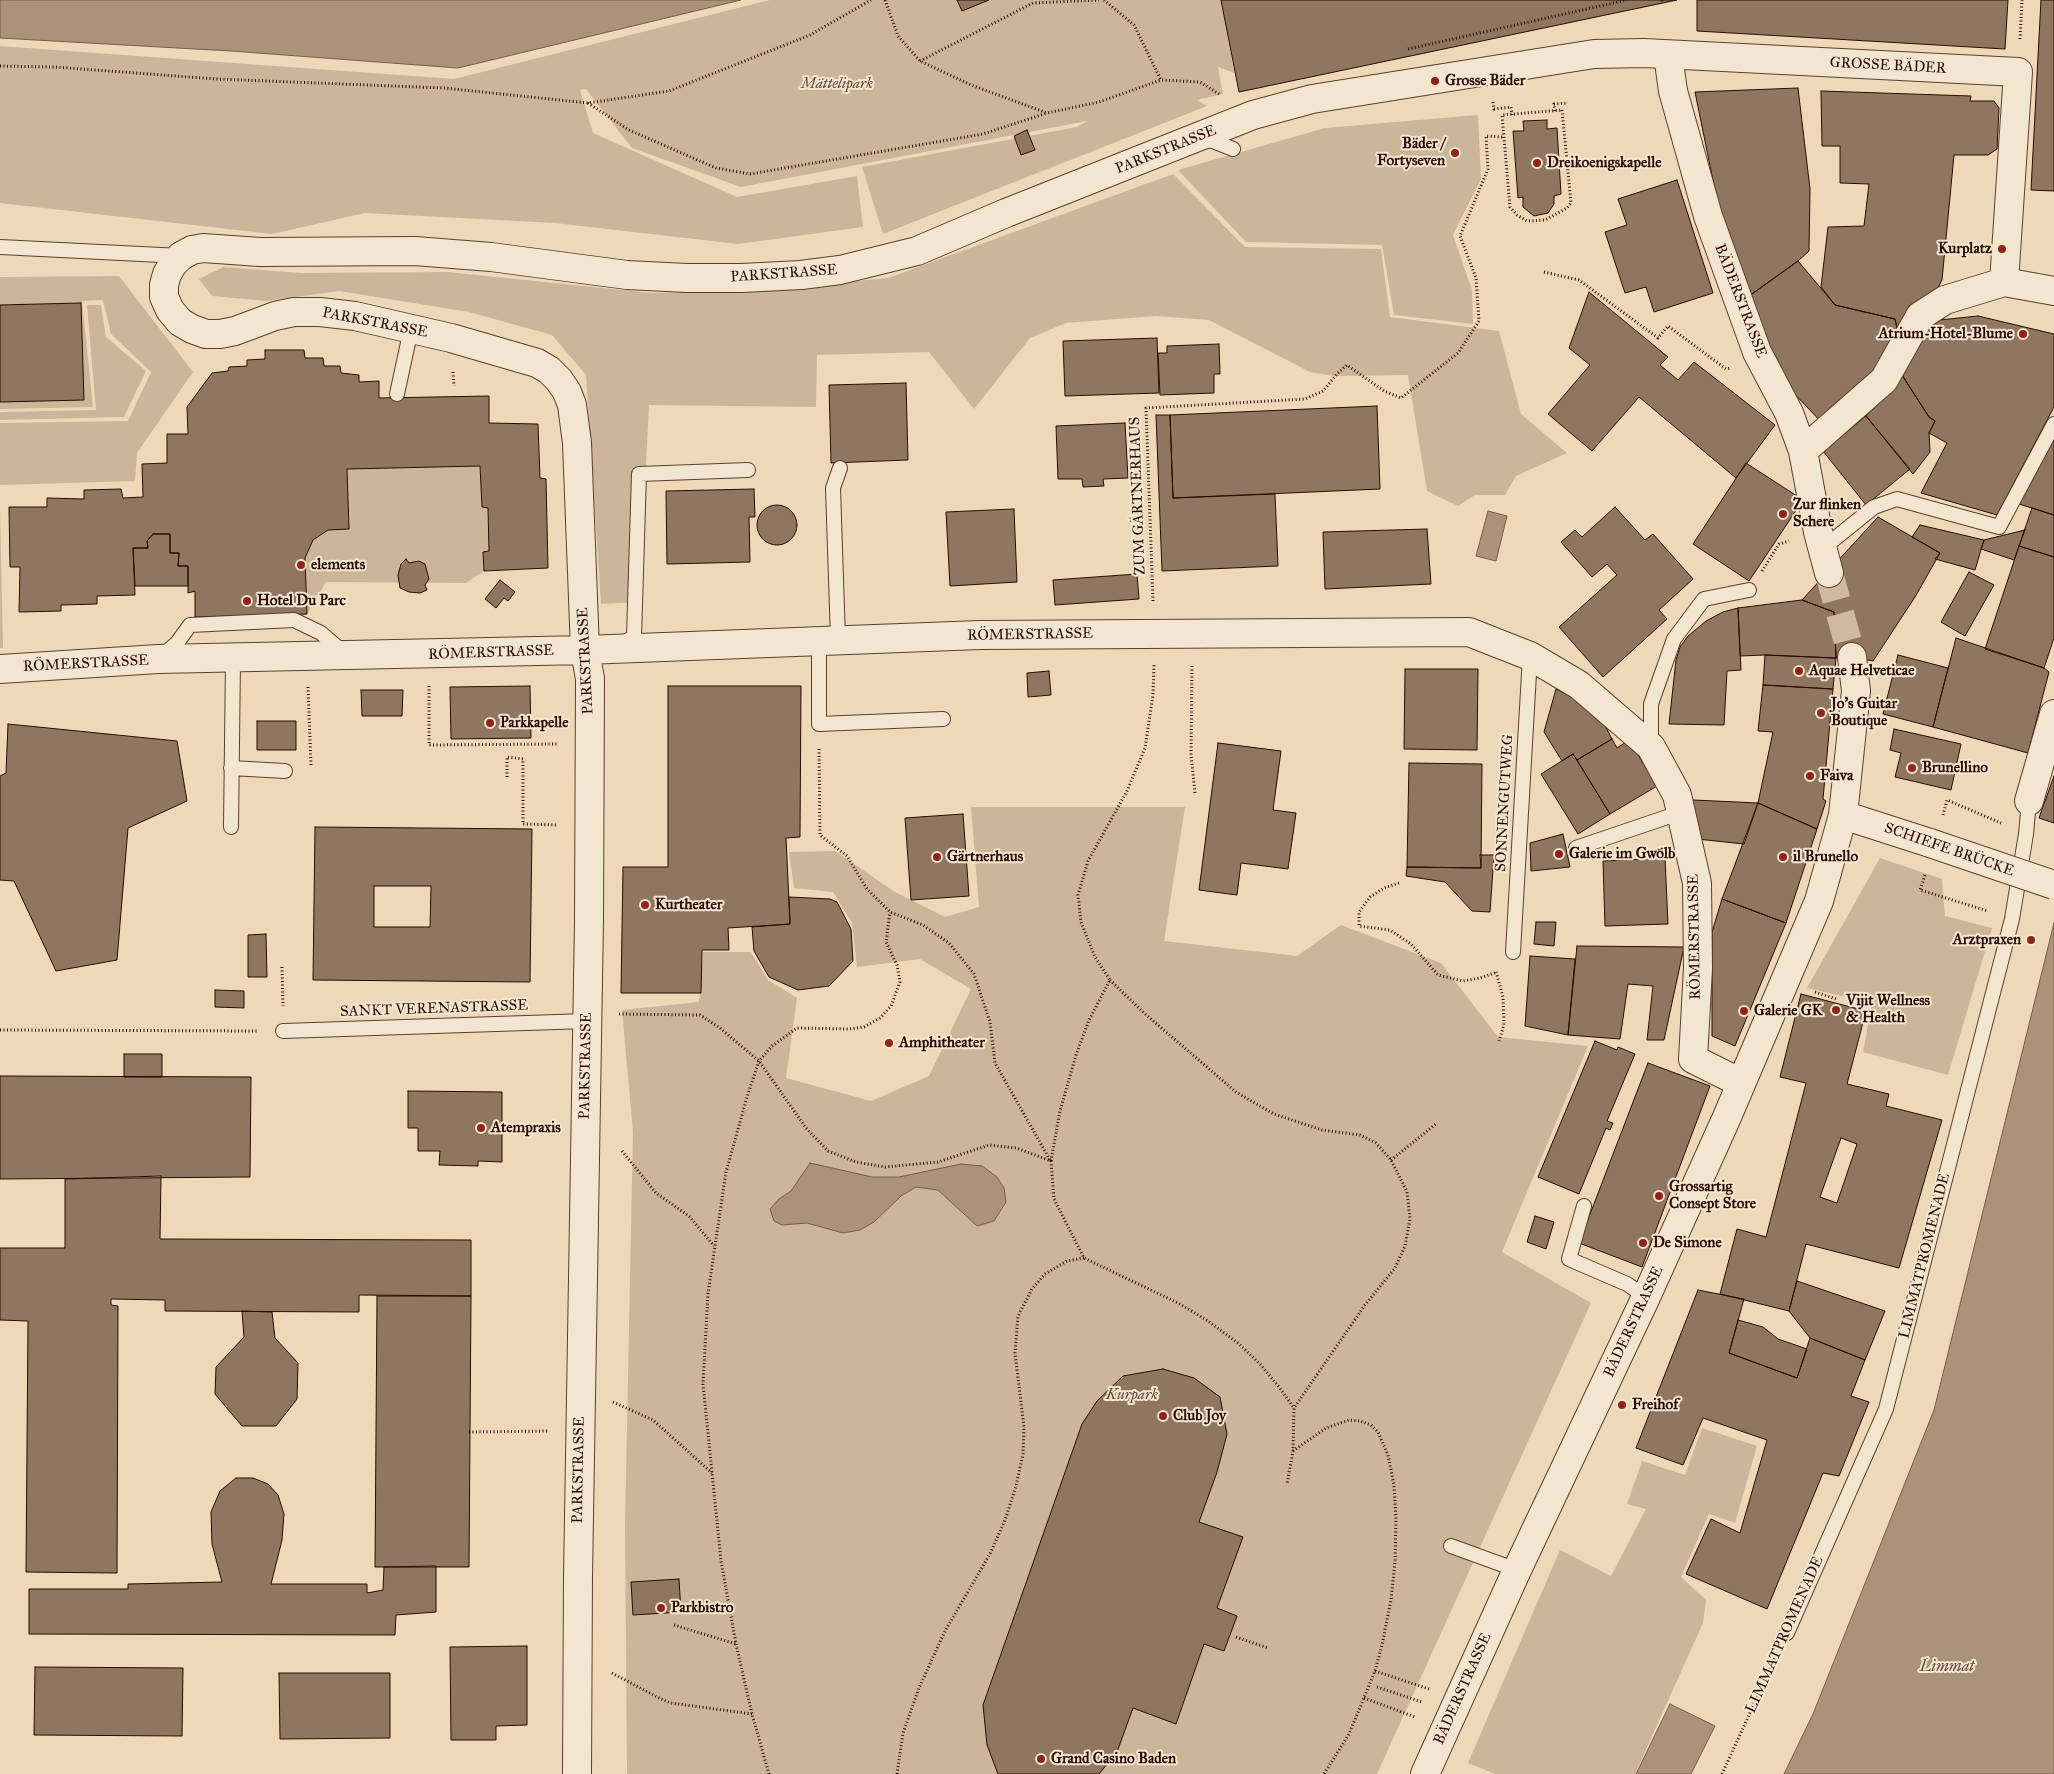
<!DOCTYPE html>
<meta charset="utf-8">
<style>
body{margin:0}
canvas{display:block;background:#edd9b8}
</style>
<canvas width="2054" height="1774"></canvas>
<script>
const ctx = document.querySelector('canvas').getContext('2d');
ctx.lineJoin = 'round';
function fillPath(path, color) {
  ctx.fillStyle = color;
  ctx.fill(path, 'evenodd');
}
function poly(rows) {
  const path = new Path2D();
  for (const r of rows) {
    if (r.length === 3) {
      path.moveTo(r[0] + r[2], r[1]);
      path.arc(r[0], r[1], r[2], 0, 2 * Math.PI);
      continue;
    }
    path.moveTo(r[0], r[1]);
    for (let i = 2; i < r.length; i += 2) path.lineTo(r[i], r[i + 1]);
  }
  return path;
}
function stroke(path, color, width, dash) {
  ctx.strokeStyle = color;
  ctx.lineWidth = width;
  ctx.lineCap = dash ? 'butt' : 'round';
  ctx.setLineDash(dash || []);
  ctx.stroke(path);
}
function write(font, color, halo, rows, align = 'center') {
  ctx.font = font + ' "IM FELL Great Primer",serif';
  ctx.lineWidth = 4;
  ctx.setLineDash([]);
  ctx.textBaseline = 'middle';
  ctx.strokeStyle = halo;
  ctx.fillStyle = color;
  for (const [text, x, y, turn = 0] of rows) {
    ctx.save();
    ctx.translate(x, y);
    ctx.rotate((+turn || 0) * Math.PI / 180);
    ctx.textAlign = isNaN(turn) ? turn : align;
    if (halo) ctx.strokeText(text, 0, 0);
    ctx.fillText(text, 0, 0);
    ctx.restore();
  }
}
const green = poly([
 [770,0,1221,0,1234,73,1218,67,1223,94,1197,100,1207,106,883,234,862,167,1077,127,1087,121,741,187,632,148,586,89,580,90,593,133,737,197,857,176,863,227,738,244,555,223,365,213,272,234,0,203,0,46,454,79],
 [1478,115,1481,179,1453,235,1472,290,1473,324,1394,315,1382,245,1246,242,1178,170,1325,128],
 [1173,174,1245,247,1381,249,1390,317,1499,331,1521,414,1567,453,1516,476,1505,495,1475,495,1458,506,1427,491,1408,375,1335,376,1310,372,1209,320,1156,316,1066,323,1030,338,974,409,929,352,817,355,816,407,649,405,639,602,601,604,586,375,552,335,469,312,339,291,266,301,212,296,199,279,223,267,302,273,447,272,652,293,775,289,888,278],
 [119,276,193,372,137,453,135,481,0,485,0,423,128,421,151,372,111,334,103,300,82,301,93,407,0,409,0,277],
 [87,305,101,305,106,337,146,371,124,417,0,420,0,412,96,410],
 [480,466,482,507,488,508,489,551,483,552,484,571,466,583,326,582,307,614,305,558,313,540,328,530,349,528,347,469],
 [0,507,3,648,0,648],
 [971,807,1185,807,1164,941,1297,956,1341,925,1441,963,1498,1037,1588,1046,1502,1252,1591,1303,1377,1774,627,1774,625,1524,633,1132,622,1010,699,1002,703,952,751,952,768,980,797,998,786,1078,871,1101,929,1076,971,989,920,959,857,967,852,923,833,892,794,888,789,852,835,851,895,892,945,917,979,907],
 [1880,858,1942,879,1945,916,1992,928,1948,1075,1863,1052,1872,1003,1807,988],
 [1702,1428,1757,1446,1735,1523,1709,1514,1681,1577,1706,1600,1703,1623,1635,1774,1495,1774,1468,1763,1560,1550,1611,1576,1646,1509,1627,1504,1642,1461,1685,1475]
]);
const water = poly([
 [0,0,741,0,458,68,231,51,0,38,0,0],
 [1488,511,1507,516,1496,561,1476,556,1488,511],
 [2054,923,2054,1774,1784,1774,1813,1714,1934,1410,2054,923],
 [810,1163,872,1177,899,1177,961,1164,982,1166,997,1177,1004,1188,1006,1202,994,1221,977,1226,938,1190,916,1187,901,1196,874,1222,860,1230,843,1233,807,1223,782,1225,774,1221,770,1209,779,1199,791,1191,810,1163],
 [1670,1704,1715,1726,1691,1774,1636,1774,1670,1704]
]);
const building = poly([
 [957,0,989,0,962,11,957,0],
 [1221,0,1677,0,1239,92,1221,0],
 [1697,0,2008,0,2005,49,1697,31,1697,0],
 [2041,0,2054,0,2054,191,2031,190,2041,0],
 [1798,88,1810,189,1809,251,1798,261,1745,299,1717,200,1695,92,1798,88],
 [1821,91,1971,96,1970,101,1994,101,1999,108,1997,149,1988,155,1954,155,1942,280,1927,309,1897,328,1895,319,1835,305,1821,287,1828,227,1864,226,1869,184,1840,183,1840,146,1822,146,1821,91],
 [1547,120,1547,129,1557,128,1561,194,1554,196,1554,204,1548,213,1534,216,1523,207,1523,197,1518,198,1513,131,1524,131,1523,121,1547,120],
 [1027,130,1035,150,1021,155,1014,136,1027,130],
 [1677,180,1713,293,1654,312,1646,287,1625,293,1605,232,1627,225,1618,199,1677,180],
 [1798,261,1835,305,1895,319,1897,328,1874,375,1825,426,1788,387,1745,299,1798,261],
 [1589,292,1668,357,1660,365,1678,380,1694,362,1775,425,1736,478,1639,397,1592,451,1548,414,1590,365,1569,348,1589,292],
 [81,303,84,400,0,402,0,305,81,303],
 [1978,316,2054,334,2054,407,1997,515,1921,493,1947,443,1929,433,1935,421,1929,417,1902,375,1930,321,1978,316],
 [1157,338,1159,393,1065,396,1063,341,1157,338],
 [1219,344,1220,374,1214,374,1214,393,1160,395,1158,353,1167,353,1167,346,1219,344],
 [265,350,304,350,305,358,323,358,324,366,340,366,341,373,359,375,359,382,379,381,379,398,489,396,489,423,538,424,540,478,546,479,548,568,484,571,483,552,489,551,488,508,482,507,480,466,347,469,349,529,328,530,313,540,305,558,307,614,195,617,195,591,188,593,188,566,178,566,179,553,170,553,170,534,153,534,147,541,148,548,133,548,135,595,97,596,97,604,61,605,61,611,19,612,20,567,10,567,9,507,47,507,47,498,84,499,84,490,121,489,123,498,143,497,142,464,167,463,167,434,188,434,187,407,212,373,228,371,229,367,247,366,247,360,265,359,265,350],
 [1902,375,1929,417,1935,421,1929,433,1930,452,1913,474,1866,416,1902,375],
 [906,383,908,460,831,463,829,385,906,383],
 [1377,406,1380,489,1173,498,1170,415,1377,406],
 [1156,415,1170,415,1173,498,1275,494,1278,566,1162,571,1156,415],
 [1866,416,1910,469,1866,505,1823,451,1866,416],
 [1125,423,1128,478,1103,479,1104,486,1083,487,1082,479,1058,479,1056,426,1125,423],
 [2054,436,2054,515,2019,504,2054,436],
 [1746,463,1803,500,1749,581,1693,544,1746,463],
 [754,489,755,517,749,517,750,562,667,564,666,491,754,489],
 [777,525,20],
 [1615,507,1645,540,1653,534,1693,579,1659,610,1667,619,1603,677,1559,627,1617,575,1607,564,1592,577,1561,542,1575,530,1582,537,1615,507],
 [2032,508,2054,515,2054,557,2019,546,2032,508],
 [1014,509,1017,582,950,586,946,512,1014,509],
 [1878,517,1940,553,1915,597,1873,661,1852,657,1836,658,1834,612,1802,600,1878,517],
 [1920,525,1984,540,1975,570,1935,559,1940,553,1912,537,1920,525],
 [1427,529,1431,584,1325,589,1323,532,1427,529],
 [2025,530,2014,560,1981,549,1984,540,2025,530],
 [153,534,170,534,170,553,179,553,178,566,188,566,188,586,135,586,133,548,148,548,147,541,153,534],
 [2019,546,2054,557,2054,638,2044,668,1985,649,2019,546],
 [406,559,409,563,419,561,425,564,429,579,425,585,427,590,420,593,409,592,400,588,398,575,401,564,406,559],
 [1969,572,1994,585,1965,636,1941,622,1969,572],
 [1137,574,1139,599,1055,605,1053,580,1137,574],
 [500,580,515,592,508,601,504,598,496,608,485,599,500,580],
 [1802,600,1834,612,1836,658,1765,655,1740,656,1738,608,1802,600],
 [1738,608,1741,670,1727,671,1724,725,1669,724,1676,660,1680,647,1688,636,1706,621,1723,612,1738,608],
 [1956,638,2044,668,2049,672,2028,753,1933,727,1956,638],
 [1765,655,1836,658,1833,689,1763,685,1765,655],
 [1898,655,1948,668,1933,727,1883,714,1898,655],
 [1405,669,1478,669,1477,750,1404,749,1405,669],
 [1049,671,1051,695,1028,697,1027,673,1049,671],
 [1763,685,1833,689,1823,799,1826,801,1817,829,1758,803,1773,732,1758,731,1763,685],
 [530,686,531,738,451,739,450,687,530,686],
 [668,686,801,686,800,837,786,838,790,924,728,928,729,950,702,950,701,993,621,993,623,867,668,867,668,686],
 [1556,689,1585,703,1599,714,1612,739,1577,760,1573,754,1562,761,1544,732,1556,689],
 [361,690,403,690,402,716,362,716,361,690],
 [257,721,296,721,296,750,257,750,257,721],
 [8,724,177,741,187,801,128,828,117,960,56,971,14,881,0,880,0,776,6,773,8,724],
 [1894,729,1961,744,1951,790,1895,777,1901,753,1890,750,1894,729],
 [1612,739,1617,748,1629,740,1657,786,1610,814,1577,760,1612,739],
 [1218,743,1281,751,1273,810,1296,813,1288,869,1241,863,1237,895,1199,890,1218,743],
 [1573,754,1610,814,1578,834,1541,774,1573,754],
 [1409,763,1482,764,1481,868,1407,867,1409,763],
 [2054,776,2054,823,2039,818,2054,776],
 [1693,800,1758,803,1744,844,1697,839,1693,800],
 [1758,803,1817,829,1786,923,1722,899,1758,803],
 [963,814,969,896,911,900,905,818,963,814],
 [315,827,532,829,530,982,313,980,315,827],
 [374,886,431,886,430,927,374,927,374,886],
 [1563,834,1570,867,1531,871,1530,843,1563,834],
 [1480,855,1494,855,1490,912,1472,911,1445,882,1406,876,1407,867,1481,868,1480,855],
 [1665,858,1668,924,1605,926,1603,861,1665,858],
 [789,897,830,899,837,902,851,929,853,961,829,986,798,990,769,977,754,951,752,927,790,924,789,897],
 [1722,899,1786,923,1735,1046,1712,1036,1712,932,1722,899],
 [1536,922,1556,922,1554,946,1534,944,1536,922],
 [266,934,267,977,248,977,248,935,266,934],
 [1577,946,1684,947,1664,1040,1647,1040,1653,986,1628,984,1620,1039,1568,1035,1577,946],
 [1530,956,1575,959,1568,1035,1525,1026,1530,956],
 [215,990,244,991,244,1008,215,1007,215,990],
 [1801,994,1866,1011,1847,1084,1889,1094,1886,1106,1942,1120,1899,1268,1806,1244,1789,1311,1720,1294,1737,1229,1766,1237,1806,1083,1780,1077,1801,994],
 [1841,1138,1857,1144,1837,1203,1820,1197,1841,1138],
 [1595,1041,1617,1050,1618,1047,1635,1054,1607,1121,1613,1123,1610,1130,1606,1128,1579,1194,1538,1177,1595,1041],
 [124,1054,162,1054,162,1077,124,1077,124,1054],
 [1648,1063,1710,1086,1642,1267,1579,1243,1648,1063],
 [0,1076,251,1077,250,1177,0,1179,0,1076],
 [408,1091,502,1092,502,1162,478,1161,478,1166,439,1165,440,1151,418,1151,418,1128,408,1128,408,1091],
 [161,1176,160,1239,471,1240,471,1296,359,1295,359,1312,165,1311,165,1300,111,1299,111,1305,118,1306,117,1573,26,1572,28,1321,0,1320,0,1248,65,1248,65,1179,161,1176],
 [1535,1216,1554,1222,1546,1249,1527,1242,1535,1216],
 [1797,1281,1885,1311,1865,1360,1810,1338,1789,1311,1797,1281],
 [1698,1290,1744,1299,1729,1353,1797,1378,1810,1338,1865,1360,1851,1396,1869,1402,1839,1476,1823,1473,1767,1609,1686,1574,1711,1519,1740,1533,1767,1440,1703,1418,1683,1465,1636,1448,1698,1290],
 [377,1296,471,1296,469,1567,375,1567,377,1296],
 [242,1311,272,1312,275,1338,298,1363,297,1399,276,1426,242,1426,215,1394,216,1367,244,1337,242,1311],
 [1738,1320,1763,1327,1778,1339,1807,1349,1797,1378,1729,1353,1738,1320],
 [1163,1369,1194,1378,1220,1397,1227,1434,1217,1472,1199,1522,1243,1537,1217,1608,1237,1616,1224,1651,1204,1644,1176,1724,1133,1708,1117,1752,1099,1774,998,1774,987,1745,983,1705,1082,1424,1097,1401,1123,1376,1163,1369],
 [236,1478,253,1478,268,1484,278,1495,284,1514,282,1540,271,1584,367,1584,367,1593,383,1590,384,1567,436,1566,436,1612,396,1615,395,1635,29,1634,29,1589,128,1589,128,1584,222,1582,212,1544,211,1512,220,1491,236,1478],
 [679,1579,681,1612,633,1615,631,1582,679,1579],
 [527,1646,527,1725,496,1726,496,1740,451,1740,450,1647,527,1646],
 [35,1667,183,1668,182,1736,34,1735,35,1667],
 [279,1673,390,1673,390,1738,280,1739,279,1673]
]);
const streetTunnel = poly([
 [1829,573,1852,657]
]);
const path = poly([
 [885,0,898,36,920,61,971,85,1047,113,1099,102,1161,80,1200,82,1219,94],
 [1104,0,1134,25,1161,80],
 [1662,0,1663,3],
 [2020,39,2022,0],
 [1408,49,1627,0],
 [920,61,1033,3,1099,0],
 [0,66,55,67,216,79,444,88,588,103,669,91,810,35,871,0],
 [1493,102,1494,109,1511,107,1512,115],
 [588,103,629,130,716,168,750,174,983,134,1047,113],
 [1562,110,1571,203,1567,208,1545,220,1527,221,1517,215,1510,207,1502,115,1562,110],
 [1555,111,1554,104,1568,103],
 [1544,272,1579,280,1658,338,1668,326,1726,369,1731,368],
 [453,372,454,386],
 [1762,571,1779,544,1789,541],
 [1153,601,1146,408,1305,399,1323,391,1337,374,1347,365,1384,391,1401,398,1458,353,1479,321,1476,278,1460,236,1488,169,1486,136,1503,137],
 [1192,666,1191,755,1195,793],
 [429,686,429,745,559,744],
 [308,687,311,766],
 [819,749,820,835,847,856,867,889,890,912,923,925,949,943,974,974,990,1022,995,1063,1050,1160],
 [507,777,507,757,523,759,523,824,557,825],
 [1943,815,1947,800,2001,823],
 [1925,875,1920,890,1988,911],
 [1399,883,1384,888,1370,897,1359,912,1359,926,1390,930,1411,944,1438,975,1463,981,1480,978,1497,972],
 [282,967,283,1006],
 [1496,972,1503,997,1504,1025,1499,1041],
 [1110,980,1144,1013,1236,1092,1274,1114,1322,1130,1360,1135,1376,1143,1391,1160,1407,1192,1410,1219,1405,1246,1395,1268,1365,1305,1294,1408],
 [1815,992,1836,999],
 [619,1014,700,1015,720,1028,759,1061,806,1128,828,1151,856,1162,885,1167,938,1162,989,1145,1016,1148,1051,1161,1054,1199,1084,1258,1178,1303,1208,1321,1238,1343,1260,1364,1279,1387,1294,1408,1293,1451,1287,1484],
 [0,1030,259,1031],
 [622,1151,656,1193,689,1216,714,1246],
 [1391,1160,1436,1124],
 [1051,1161,1060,1111,1076,1055,1089,1020,1110,980,1095,957,1081,922,1078,895,1088,861,1127,791,1145,748,1153,695,1154,665],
 [613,1402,653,1420,712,1473],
 [469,1432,549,1431],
 [1293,1451,1326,1428,1349,1420,1360,1421,1371,1425,1378,1432,1388,1455,1394,1485,1396,1519,1395,1562,1391,1600,1382,1645,1375,1671,1349,1734,1324,1774],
 [674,1625,736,1644],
 [1236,1637,1268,1648],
 [1375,1671,1429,1689],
 [612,1673,661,1699,671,1703,752,1714],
 [1377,1687,1422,1702],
 [1364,1698,1415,1717],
 [769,1774,752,1714,736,1644,721,1561,703,1384,708,1294,715,1246,726,1172,747,1097,759,1061,772,1046,797,1028,849,1029,864,1027,880,1018,891,1006,900,982,897,965,886,942,890,912],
 [897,1774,903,1733,919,1688,945,1631,990,1554,1005,1520,1016,1486,1023,1454,1024,1427,1015,1353,1018,1316,1032,1289,1045,1274,1067,1261,1084,1258],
 [1722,1774,1777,1654]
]);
const lane = poly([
 [1200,140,1213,141,1233,149],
 [0,247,181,256],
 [397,394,411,329],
 [1822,549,1874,507,1897,499,1999,527,2054,424],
 [838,640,833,488,840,468],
 [819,641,819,724,943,719],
 [621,644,634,637,639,474,748,470],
 [162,656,177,643,190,625,294,620,321,633,344,653],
 [1651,747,1651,704,1674,639,1704,599,1749,590],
 [231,768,285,771],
 [231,827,233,659],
 [1576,848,1682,812],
 [1513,952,1530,656],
 [283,1031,587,1021],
 [1584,1206,1569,1259,1627,1284,1646,1297],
 [1451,1546,1517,1570],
 [1787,1633,1886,1409,2012,919,2026,834,2029,801]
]);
const street = poly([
 [1668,55,1673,91,1708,216,1757,352,1789,413,1803,451,1818,532,1829,573],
 [2004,282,2054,291],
 [0,669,158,659,585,650,980,635,1469,632,1530,656,1579,685,1651,747,1677,795,1697,883,1698,968,1693,1059,1741,1083],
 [2029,801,2054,714],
 [1843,815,1930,843],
 [577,1774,578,1576,589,920,590,679,585,650,577,443,572,405,567,392,559,380,549,370,537,363,451,338,355,316,320,312,294,312,275,316,235,331,220,334,206,334,192,329,180,322,170,310,164,297,164,285,167,274,173,264,181,256,192,250,203,248,260,252,415,251,491,257,627,275,687,278,742,278,801,275,840,270,917,251,1006,213,1253,115,1312,99,1594,54,1644,53,2018,72,2004,282,1945,300,1920,316,1884,380,1803,451],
 [1425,1774,1517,1570,1646,1297,1727,1117,1819,901,1843,815,1856,691,1852,657]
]);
const streetBridge = poly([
 [1930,843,2054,885]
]);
const markers = [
 [1435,81,5,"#8f2418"],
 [1455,153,5,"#8f2418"],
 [1537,163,5,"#8f2418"],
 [2002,249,5,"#8f2418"],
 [2023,334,5,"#8f2418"],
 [1783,514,5,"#8f2418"],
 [301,565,5,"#8f2418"],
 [247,601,5,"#8f2418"],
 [1799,671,5,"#8f2418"],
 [1821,713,5,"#8f2418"],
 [490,723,5,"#8f2418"],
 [1912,768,5,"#8f2418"],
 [1810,776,5,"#8f2418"],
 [1559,854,5,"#8f2418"],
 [937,857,5,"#8f2418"],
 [1783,857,5,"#8f2418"],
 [645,905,5,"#8f2418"],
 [2031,940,5,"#8f2418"],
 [1836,1010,5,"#8f2418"],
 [1744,1011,5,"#8f2418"],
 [889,1043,5,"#8f2418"],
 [481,1128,5,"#8f2418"],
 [1659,1196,5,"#8f2418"],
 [1643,1243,5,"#8f2418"],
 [1622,1405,5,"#8f2418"],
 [1163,1416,5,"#8f2418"],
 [661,1608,5,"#8f2418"],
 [1041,1759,5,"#8f2418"]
];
const streetNames = [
 ["GROSSE BÄDER",1888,66,3],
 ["PARKSTRASSE",1166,150,-22],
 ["PARKSTRASSE",784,274,-4],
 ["BÄDERSTRASSE",1740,301,69],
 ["PARKSTRASSE",375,323,11],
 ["ZUM GÄRTNERHAUS",1138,496,-92],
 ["RÖMERSTRASSE",1030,635,-1],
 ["RÖMERSTRASSE",491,653,-2],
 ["PARKSTRASSE",586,661,-93],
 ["RÖMERSTRASSE",86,664,-3],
 ["SONNENGUTWEG",1505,803,-87],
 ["SCHIEFE BRÜCKE",1949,850,19],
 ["RÖMERSTRASSE",1695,937,-91],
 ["SANKT VERENASTRASSE",434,1009,-2],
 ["PARKSTRASSE",586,1066,-89],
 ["LIMMATPROMENADE",1925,1256,-76],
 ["BÄDERSTRASSE",1634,1322,-65],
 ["PARKSTRASSE",579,1470,-89],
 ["LIMMATPROMENADE",1785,1635,-66],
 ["BÄDERSTRASSE",1463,1689,-66]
];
const poiNames = [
 ["Grosse Bäder",1445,81],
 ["Bäder /",1445,144,"right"],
 ["Fortyseven",1445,161,"right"],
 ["Dreikoenigskapelle",1547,163],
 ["Kurplatz",1992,249,"right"],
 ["Atrium-Hotel-Blume",2013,334,"right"],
 ["Zur flinken",1793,505],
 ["Schere",1793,522],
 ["elements",311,565],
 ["Hotel Du Parc",257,601],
 ["Aquae Helveticae",1809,671],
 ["Jo's Guitar",1831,704],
 ["Boutique",1831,721],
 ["Parkkapelle",500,723],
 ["Brunellino",1922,768],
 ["Faiva",1820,776],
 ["Galerie im Gwölb",1569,854],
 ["Gärtnerhaus",947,857],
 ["il Brunello",1793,857],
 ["Kurtheater",655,905],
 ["Arztpraxen",2021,940,"right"],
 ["Vijit Wellness",1846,1001],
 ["& Health",1846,1018],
 ["Galerie GK",1754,1011],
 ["Amphitheater",899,1043],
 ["Atempraxis",491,1128],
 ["Grossartig",1669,1187],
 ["Consept Store",1669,1204],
 ["De Simone",1653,1243],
 ["Freihof",1632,1405],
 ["Club Joy",1173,1416],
 ["Parkbistro",671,1608],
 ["Grand Casino Baden",1051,1759]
];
const parkNames = [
 ["Mättelipark",837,84],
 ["Kurpark",1132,1395]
];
const waterNames = [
 ["Limmat",1947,1667]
];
fillPath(green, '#ccb699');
fillPath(water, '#ab937a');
stroke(water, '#785d4a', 1);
fillPath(building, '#907660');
stroke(building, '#2c0b01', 1);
stroke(streetTunnel, '#d0ba9d', 28, [28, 14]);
stroke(lane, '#5c3e2f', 16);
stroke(street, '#5c3e2f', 30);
stroke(path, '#2c0b01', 3, [1, 2.5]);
stroke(lane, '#f3e6d1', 14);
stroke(street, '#f3e6d1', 28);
stroke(streetBridge, '#5c3e2f', 30, []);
stroke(streetBridge, '#f3e6d1', 28);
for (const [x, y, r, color] of markers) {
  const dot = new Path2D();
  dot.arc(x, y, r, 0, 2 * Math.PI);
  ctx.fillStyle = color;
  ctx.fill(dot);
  stroke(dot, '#f3e6d1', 2);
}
write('15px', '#2c0b01', '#f3e6d1', streetNames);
write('bold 15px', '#2c0b01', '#f3e6d1', poiNames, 'left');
write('italic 15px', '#644736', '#f3e6d1', parkNames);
write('italic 16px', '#654837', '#f3e6d1', waterNames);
</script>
